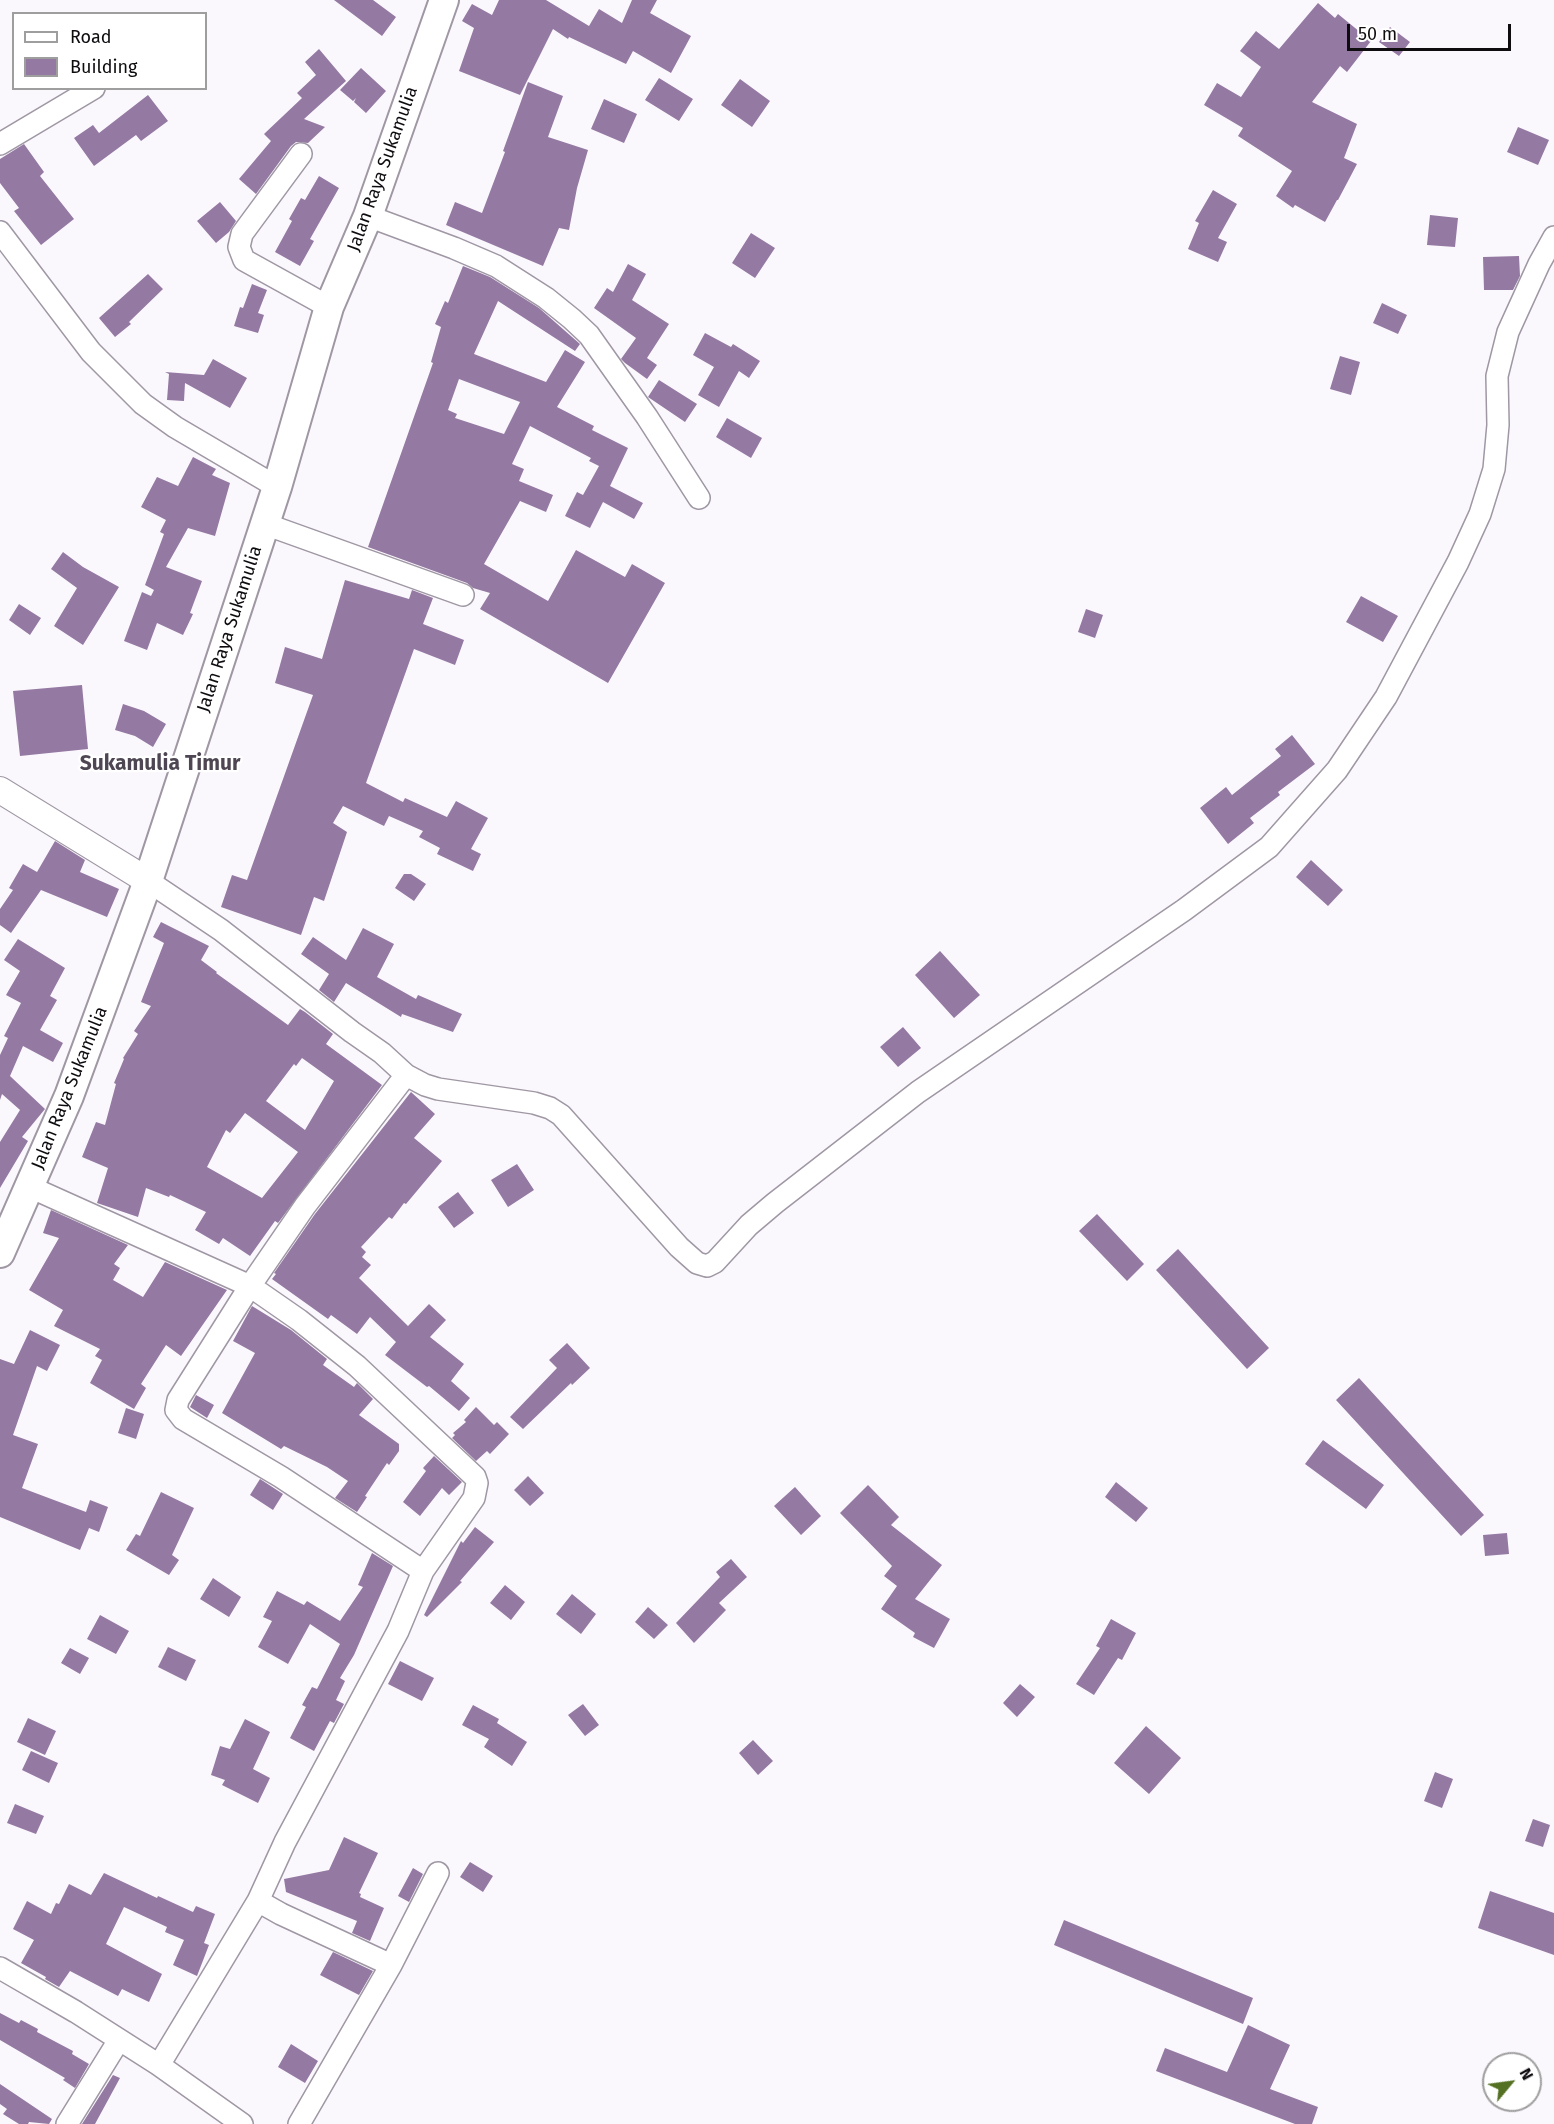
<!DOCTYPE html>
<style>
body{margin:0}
#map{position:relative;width:1554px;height:2124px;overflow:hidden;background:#fbf8fd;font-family:"Fira Sans",sans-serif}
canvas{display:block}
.legend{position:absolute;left:12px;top:12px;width:195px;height:78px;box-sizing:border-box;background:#fff;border:2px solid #9f9e9f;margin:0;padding:8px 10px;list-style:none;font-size:18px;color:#0f0c10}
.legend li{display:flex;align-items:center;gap:12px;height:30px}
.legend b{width:30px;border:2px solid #9f9e9f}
.north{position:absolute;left:1482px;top:2052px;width:60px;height:60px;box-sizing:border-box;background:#fff;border:2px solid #9f9e9f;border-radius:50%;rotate:61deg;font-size:16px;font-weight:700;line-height:24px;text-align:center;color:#0f0c10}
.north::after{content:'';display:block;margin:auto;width:21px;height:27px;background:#547023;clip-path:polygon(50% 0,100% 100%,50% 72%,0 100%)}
.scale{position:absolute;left:1347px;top:24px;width:164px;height:27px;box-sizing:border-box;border:3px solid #0f0c10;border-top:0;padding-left:8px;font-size:18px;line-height:21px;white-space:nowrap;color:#0f0c10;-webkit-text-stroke:4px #fff;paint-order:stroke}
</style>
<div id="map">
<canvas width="1554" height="2124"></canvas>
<ul class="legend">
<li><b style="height:8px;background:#fff"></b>Road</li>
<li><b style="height:16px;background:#9479a3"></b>Building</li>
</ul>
<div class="north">N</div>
<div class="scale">50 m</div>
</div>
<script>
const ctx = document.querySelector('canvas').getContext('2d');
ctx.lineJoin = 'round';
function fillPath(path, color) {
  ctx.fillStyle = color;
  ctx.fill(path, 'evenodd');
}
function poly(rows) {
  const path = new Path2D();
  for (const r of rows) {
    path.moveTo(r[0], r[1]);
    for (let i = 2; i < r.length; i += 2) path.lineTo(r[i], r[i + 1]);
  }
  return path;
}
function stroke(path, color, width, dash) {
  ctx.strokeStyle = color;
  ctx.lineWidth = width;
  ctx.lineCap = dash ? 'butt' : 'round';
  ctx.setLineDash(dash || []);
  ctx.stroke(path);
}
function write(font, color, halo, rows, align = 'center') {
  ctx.font = font + ' "Fira Sans",sans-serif';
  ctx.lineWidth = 4.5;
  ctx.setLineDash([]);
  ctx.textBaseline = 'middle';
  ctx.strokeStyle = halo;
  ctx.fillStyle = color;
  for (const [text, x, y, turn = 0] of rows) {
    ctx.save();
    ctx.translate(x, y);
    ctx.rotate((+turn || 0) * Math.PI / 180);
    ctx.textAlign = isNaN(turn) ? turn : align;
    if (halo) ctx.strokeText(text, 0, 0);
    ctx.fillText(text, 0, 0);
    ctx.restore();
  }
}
const building = poly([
 [334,0,373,0,396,17,382,36],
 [499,0,546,0,589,26,599,9,622,23,632,0,657,0,650,13,691,36,671,73,633,51,626,64,569,37,568,39,553,29,520,95,459,71,474,28,462,21,472,4,492,15],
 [1318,3,1335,18,1338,14,1371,41,1347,72,1340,66,1312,102,1357,124,1344,158,1357,164,1338,200,1337,200,1325,222,1295,205,1293,208,1276,196,1292,171,1238,136,1243,128,1204,105,1217,83,1241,97,1261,67,1240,51,1256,31,1279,49],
 [1390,27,1410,42,1399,56,1379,42],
 [319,49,346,81,304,119,325,127,308,143,296,142,291,146,256,194,239,179,271,141,264,134,302,98,297,93,316,75,305,62],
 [361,68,386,91,366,113,354,102,356,98,353,101,340,90],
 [659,78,693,99,679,121,645,100],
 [740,79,770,101,752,127,721,105],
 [528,82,563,96,548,137,588,150,577,188,569,230,559,228,543,266,446,225,455,202,482,213,505,152,503,151],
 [148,95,168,121,141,141,136,135,94,166,74,138,93,125,99,133],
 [604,99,637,114,624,143,591,129],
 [1518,127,1549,140,1538,165,1507,152],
 [24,144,44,172,40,176,74,219,41,245,14,211,19,208,0,183,0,159],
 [319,176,339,188,310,239,314,241,300,266,275,252,292,221,289,219,301,198,305,200],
 [1213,190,1237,204,1218,238,1227,242,1218,262,1188,249,1199,223,1195,221],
 [220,202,236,221,229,232,216,243,197,221],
 [1430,215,1458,218,1455,247,1427,245],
 [751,233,775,248,755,278,732,263],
 [1519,256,1520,276,1513,290,1484,290,1483,257],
 [628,264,646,274,632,300,669,324,647,358,657,365,647,379,625,363,621,359,636,338,594,308,607,288,613,292],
 [463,266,490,277,539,308,580,344,575,351,498,301,474,354,546,382,565,350,585,362,557,407,594,426,592,430,628,448,610,486,643,503,634,519,603,502,590,528,565,516,577,492,583,495,599,466,589,461,591,458,530,426,512,464,524,469,519,481,553,495,546,512,520,501,484,564,548,601,576,550,625,577,632,564,665,583,608,683,480,609,490,593,473,588,467,583,368,547,433,363,431,362,441,327,435,324,445,301,448,303],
 [459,379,520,402,504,434,455,418,457,414,448,410],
 [148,274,163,289,129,322,131,324,115,337,99,318],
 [252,284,267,290,258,313,264,315,258,333,234,326,240,307,243,308],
 [1382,303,1407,315,1398,334,1373,323],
 [705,333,731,347,733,344,760,361,749,378,739,371,719,407,698,395,714,367,693,355],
 [1340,356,1360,362,1351,395,1330,389],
 [213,359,247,378,230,408,185,383,184,401,167,400,169,374,165,372,204,375],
 [659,380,697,404,685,422,648,397],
 [727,418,762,438,751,458,716,437],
 [193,457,216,469,212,475,230,483,215,536,188,528,166,567,202,581,190,613,193,614,183,635,157,623,147,650,124,641,142,592,151,596,154,590,145,585,164,534,160,532,166,520,141,507,157,477,178,486],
 [63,552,83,567,119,587,83,645,54,626,77,588,51,569],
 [345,580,409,599,412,590,433,598,423,624,464,640,455,665,414,649,366,783,403,802,405,798,447,817,456,801,488,818,471,849,481,854,473,871,437,854,440,848,419,837,423,831,389,816,384,826,343,806,333,823,347,832,324,901,314,897,301,935,221,907,232,875,247,880,313,695,275,683,285,647,322,659],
 [1361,596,1398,616,1383,642,1346,622],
 [19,604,41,618,30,635,9,620],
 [1086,609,1103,615,1095,638,1078,632],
 [82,685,88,749,20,756,13,691],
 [123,704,144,711,166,724,153,747,135,736,115,730],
 [1292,735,1315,764,1278,792,1280,795,1250,818,1254,823,1228,844,1200,808,1226,787,1232,795,1281,756,1275,749],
 [55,841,85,860,80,872,119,889,107,917,41,890,11,933,0,925,0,909,13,890,9,888,23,864,37,872],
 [1311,860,1343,890,1328,906,1296,877],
 [404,874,411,874,426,884,414,901,395,888],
 [161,922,209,946,201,960,217,972,216,973,288,1025,300,1009,305,1012,333,1034,326,1044,382,1085,278,1223,275,1221,250,1256,223,1238,219,1244,195,1230,206,1212,170,1195,169,1197,146,1188,138,1217,97,1203,108,1168,82,1157,96,1122,105,1125,116,1084,114,1083,124,1059,123,1058,138,1034,134,1031,151,1006,141,1002,164,943,153,937],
 [302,1058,334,1081,305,1130,266,1101,294,1064,296,1066],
 [245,1113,298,1152,262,1198,207,1167,226,1130,230,1133],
 [363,928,394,944,377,977,416,999,418,995,462,1014,453,1032,402,1014,401,1017,346,983,334,1002,319,990,329,974,301,954,313,937,346,960],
 [18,939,65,968,50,996,57,1000,40,1030,63,1043,53,1062,23,1046,10,1076,45,1109,22,1137,28,1141,0,1188,0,1142,20,1110,2,1094,0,1100,0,1055,8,1038,4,1036,21,1003,6,995,20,971,4,960],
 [940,951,980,995,954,1018,915,975],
 [903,1027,921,1048,898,1067,880,1047],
 [411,1092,435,1114,414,1138,442,1161,406,1204,404,1203,392,1219,389,1217,361,1247,366,1252,362,1257,371,1265,359,1278,408,1326,429,1304,446,1320,430,1337,464,1364,451,1381,470,1398,459,1411,429,1386,427,1387,385,1355,396,1342,370,1317,357,1334,331,1315,328,1319,272,1279,276,1274,274,1273,315,1214],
 [517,1164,534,1190,508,1207,491,1180],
 [458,1192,474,1213,454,1228,438,1207],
 [51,1210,128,1245,114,1264,120,1268,113,1280,143,1297,165,1262,227,1290,181,1356,166,1345,141,1384,146,1388,134,1409,90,1383,102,1360,95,1356,100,1349,54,1326,63,1310,29,1290,59,1238,43,1233],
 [1097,1214,1144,1264,1127,1281,1079,1231],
 [1178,1249,1269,1348,1247,1369,1156,1270],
 [252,1306,291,1330,327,1359,323,1365,354,1387,357,1383,373,1399,359,1415,399,1444,399,1451,389,1465,387,1463,365,1496,367,1497,357,1512,335,1498,348,1481,327,1467,284,1446,281,1449,222,1413,255,1353,233,1341],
 [30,1330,60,1345,47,1371,37,1366,13,1435,38,1444,22,1488,86,1512,90,1500,108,1507,99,1532,89,1528,80,1550,0,1517,0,1359,14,1364],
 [567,1343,590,1368,572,1385,571,1383,523,1429,510,1417,557,1368,549,1360],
 [1359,1378,1484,1515,1461,1536,1336,1400],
 [196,1395,214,1405,207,1418,190,1407],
 [476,1407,494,1425,497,1422,509,1434,490,1454,487,1451,476,1461,452,1438,455,1435,453,1433,466,1422,464,1420],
 [126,1408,144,1414,136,1439,118,1433],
 [1323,1440,1384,1485,1366,1509,1305,1464],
 [434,1456,462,1482,449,1495,442,1488,420,1516,403,1502,426,1471,423,1468],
 [528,1476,544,1493,530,1506,514,1490],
 [260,1479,283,1494,273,1510,250,1495],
 [1116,1482,1148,1508,1136,1522,1105,1497],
 [868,1485,899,1517,891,1525,942,1565,915,1599,950,1619,934,1648,913,1637,915,1633,881,1609,897,1586,884,1576,892,1566,840,1513],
 [795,1487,821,1516,801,1535,774,1506],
 [161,1492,194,1508,172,1555,179,1560,169,1575,126,1550,136,1534,140,1536],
 [475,1527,494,1542,460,1581,462,1582,427,1617,424,1615,461,1541,463,1543],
 [1507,1533,1509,1554,1485,1556,1483,1535],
 [372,1553,393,1566,354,1655,340,1678,345,1681,336,1700,344,1704,334,1723,330,1721,314,1751,290,1738,306,1707,302,1705,312,1687,317,1689,340,1644,310,1624,288,1664,258,1647,272,1621,263,1617,277,1591,304,1605,307,1601,340,1621,363,1587,358,1585],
 [731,1559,747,1577,719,1603,726,1610,694,1643,676,1623,720,1577,716,1572],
 [213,1578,241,1597,229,1617,200,1599],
 [505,1585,525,1602,511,1620,490,1603],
 [572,1594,596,1614,581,1634,556,1614],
 [648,1607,668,1625,654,1639,635,1622],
 [100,1615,129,1631,116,1654,87,1639],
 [1111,1619,1136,1633,1122,1660,1118,1658,1094,1695,1076,1684,1100,1648,1096,1646],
 [168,1647,196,1660,186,1681,158,1667],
 [70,1648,89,1658,80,1674,61,1663],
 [400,1661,434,1678,422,1701,388,1684],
 [1020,1684,1035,1697,1017,1717,1003,1703],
 [583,1704,599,1725,585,1736,568,1715],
 [473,1705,499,1719,497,1723,527,1742,512,1766,484,1747,489,1739,462,1725],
 [28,1718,56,1731,45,1755,17,1742],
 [245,1719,270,1732,253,1769,270,1778,258,1803,222,1785,225,1780,211,1775,220,1746,230,1749],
 [1146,1726,1181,1758,1149,1794,1114,1763],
 [753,1740,773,1761,758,1775,739,1753],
 [31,1751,58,1763,49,1783,22,1770],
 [1435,1772,1453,1779,1442,1808,1424,1801],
 [15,1804,44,1816,36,1834,7,1823],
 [1533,1819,1550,1825,1543,1847,1525,1841],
 [344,1837,378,1853,359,1893,361,1894,360,1897,384,1908,370,1941,352,1933,357,1921,286,1892,284,1879,329,1870],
 [470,1862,493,1876,483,1892,460,1877],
 [413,1868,423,1874,409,1902,398,1896],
 [104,1873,157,1898,158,1896,193,1912,196,1906,215,1914,204,1943,209,1945,197,1976,173,1965,184,1940,165,1932,167,1927,124,1907,106,1944,162,1974,149,2002,122,1989,118,1996,70,1971,59,1987,45,1979,46,1977,21,1963,34,1940,13,1929,27,1901,51,1914,56,1903,59,1904,69,1884,91,1895],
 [1490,1891,1554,1913,1554,1955,1478,1928],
 [1064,1920,1253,1998,1243,2024,1054,1945],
 [333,1952,373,1971,359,1995,320,1975],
 [0,2013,19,2023,21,2020,38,2029,37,2032,73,2051,72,2054,89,2064,75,2088,63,2080,65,2078,0,2040],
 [1248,2025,1290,2045,1270,2089,1318,2107,1312,2124,1295,2124,1156,2071,1165,2048,1227,2072],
 [291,2044,318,2061,305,2083,278,2067],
 [113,2075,120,2078,95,2124,82,2124],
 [0,2084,52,2119,49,2124,29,2122,28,2124,19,2124,3,2114,7,2109,0,2104]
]);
const minor = poly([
 [0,144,94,88],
 [301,154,242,234,239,247,244,260,329,307],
 [368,216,454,248,496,266,546,298,572,319,589,335,647,417,699,498],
 [0,232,91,352,143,404,175,427,277,487],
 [265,524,463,595],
 [148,881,221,930,352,1032,382,1053,406,1075,425,1085,438,1089,534,1103,550,1108,561,1115,679,1247,697,1263,707,1266,715,1262,749,1225,775,1203,918,1092,1184,910,1269,847,1337,770,1386,697,1458,562,1480,514,1494,469,1498,425,1497,376,1508,332,1539,264,1554,237],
 [406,1075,305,1206,250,1286,178,1400,176,1410,183,1419,281,1477,423,1571],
 [30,1187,250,1286,299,1320,357,1366,475,1477,477,1483,474,1498,423,1571,398,1631,285,1842,258,1901,281,1914,391,1965],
 [0,1968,76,2012,159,2065,242,2124],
 [159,2065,258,1901],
 [67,2124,119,2040],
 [299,2124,391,1965,438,1873]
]);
const tertiary = poly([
 [0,790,148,881]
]);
const secondary = poly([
 [0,1253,69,1096,148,881,277,487,329,307,368,216,444,0]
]);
const streetNames = [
 ["Jalan Raya Sukamulia",383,169,-70],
 ["Jalan Raya Sukamulia",230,629,-72],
 ["Jalan Raya Sukamulia",70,1088,-68]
];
const quarterNames = [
 ["Sukamulia Timur",160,764]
];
fillPath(building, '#9479a3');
stroke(minor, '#9f97a4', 24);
stroke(tertiary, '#9f97a4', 28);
stroke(secondary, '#9f97a4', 32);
stroke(minor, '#fff', 21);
stroke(tertiary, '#fff', 26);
stroke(secondary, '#fff', 28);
write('18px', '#0f0c10', '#fff', streetNames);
write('bold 21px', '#4e4753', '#fff', quarterNames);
</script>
